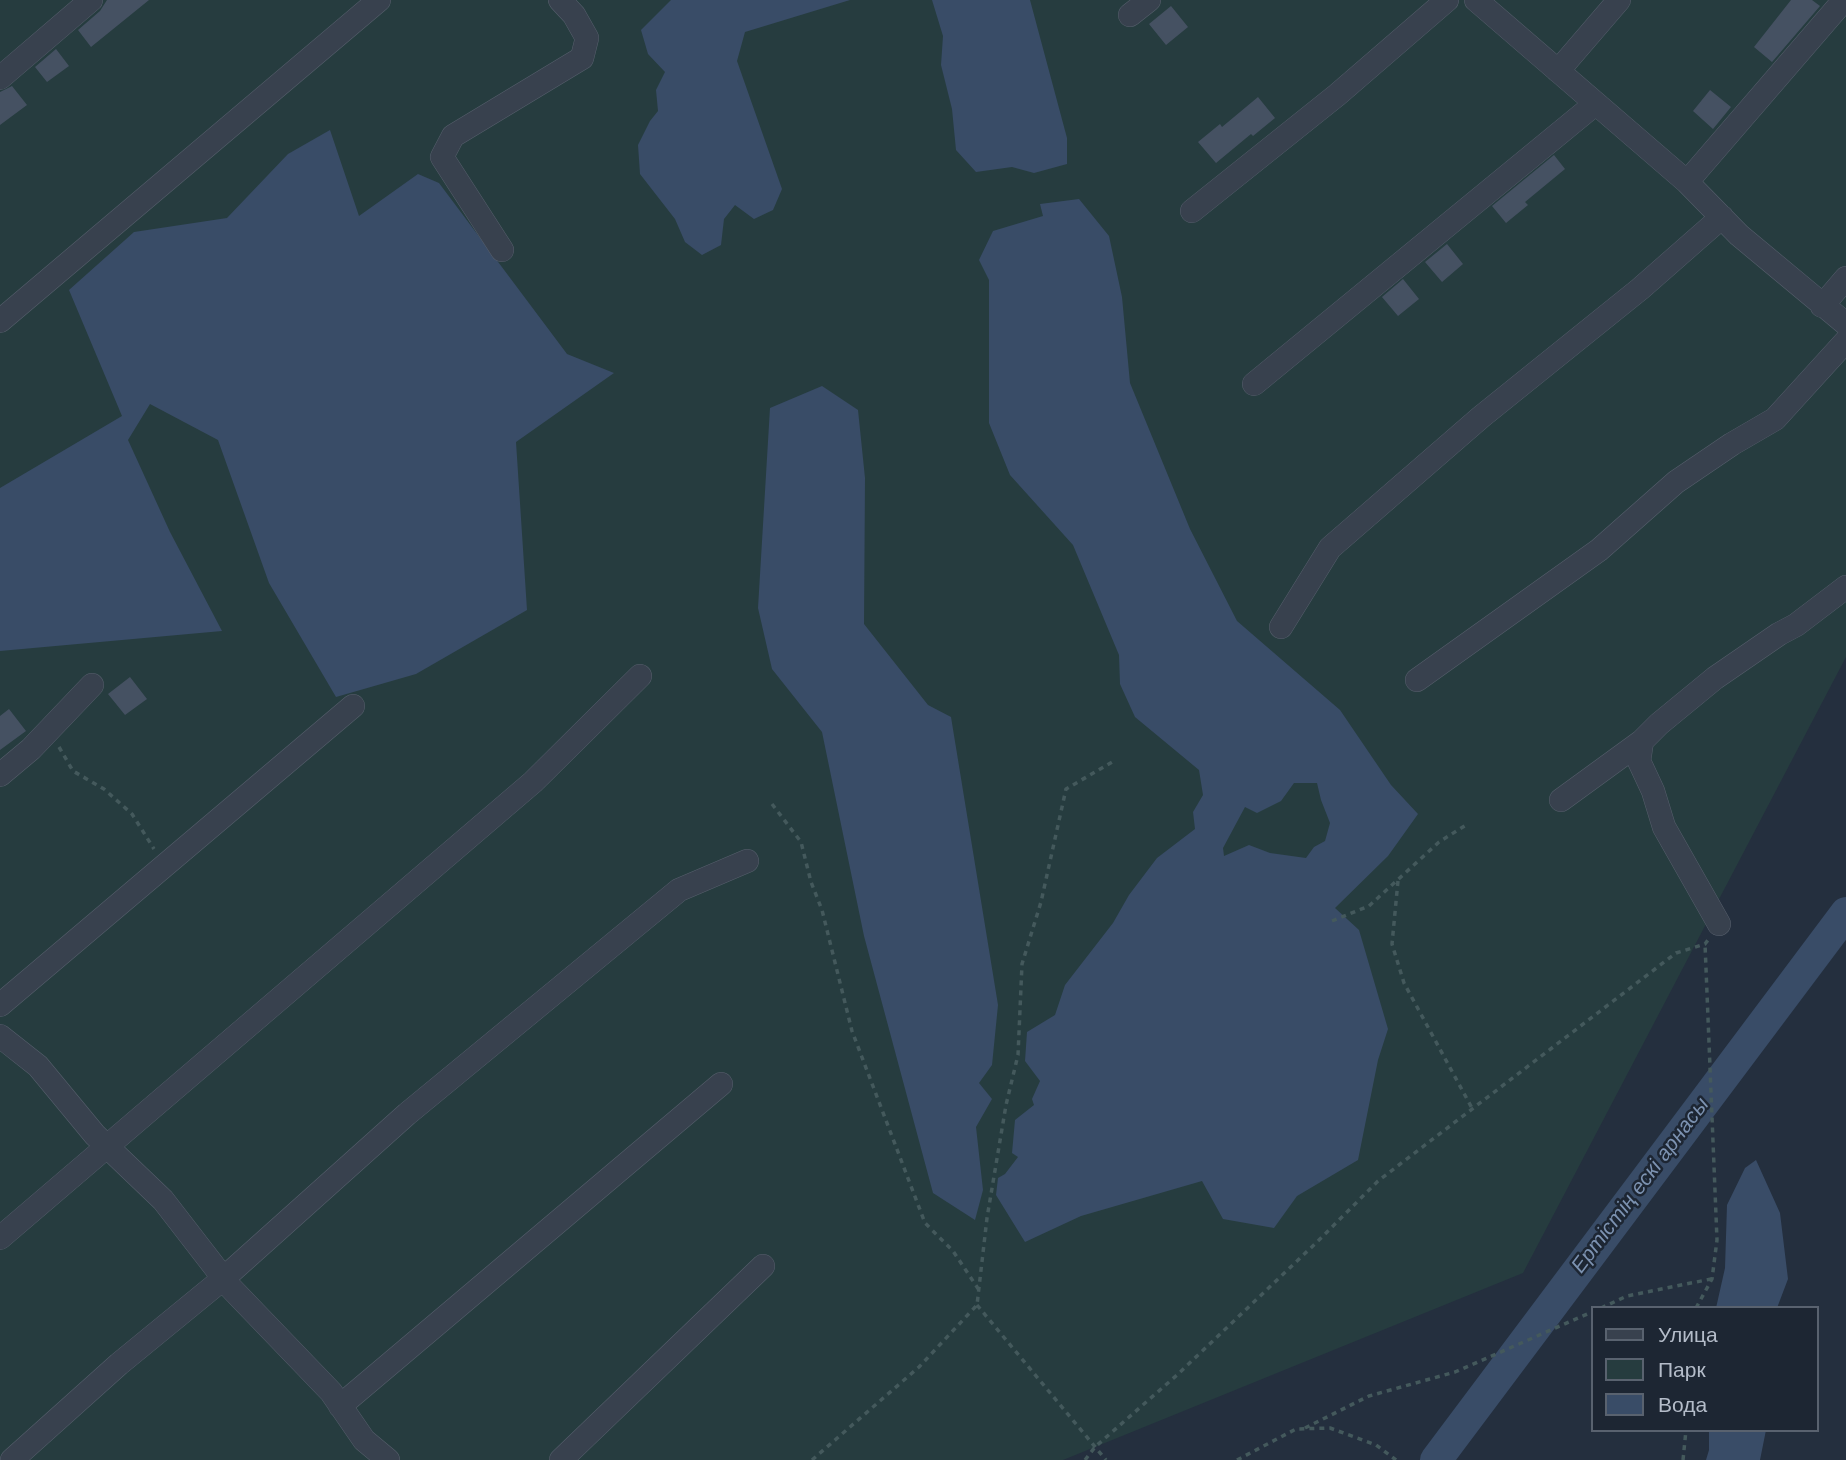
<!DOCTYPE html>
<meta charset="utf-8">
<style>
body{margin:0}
#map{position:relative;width:1846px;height:1460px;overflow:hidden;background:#242f3e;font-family:"DM Sans",sans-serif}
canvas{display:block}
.legend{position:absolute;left:1591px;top:1306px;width:228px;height:126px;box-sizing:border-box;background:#1d2633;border:2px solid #59626f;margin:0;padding:9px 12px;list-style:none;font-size:21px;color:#b4bcc9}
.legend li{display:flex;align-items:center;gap:14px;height:35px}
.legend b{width:35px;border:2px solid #59626f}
</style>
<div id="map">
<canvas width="1846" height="1460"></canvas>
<ul class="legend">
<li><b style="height:9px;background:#38414e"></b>Улица</li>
<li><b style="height:19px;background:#263c3f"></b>Парк</li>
<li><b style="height:19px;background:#394c67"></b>Вода</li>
</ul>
</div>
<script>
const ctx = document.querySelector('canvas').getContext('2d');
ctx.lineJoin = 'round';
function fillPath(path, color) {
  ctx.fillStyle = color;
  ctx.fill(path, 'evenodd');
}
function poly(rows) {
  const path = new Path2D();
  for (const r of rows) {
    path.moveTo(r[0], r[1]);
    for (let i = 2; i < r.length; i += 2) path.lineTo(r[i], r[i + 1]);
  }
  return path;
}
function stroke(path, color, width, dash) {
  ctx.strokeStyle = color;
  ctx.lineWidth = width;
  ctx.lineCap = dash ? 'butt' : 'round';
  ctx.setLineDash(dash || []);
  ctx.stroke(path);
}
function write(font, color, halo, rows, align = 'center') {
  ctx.font = font + ' "DM Sans",sans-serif';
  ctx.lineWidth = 5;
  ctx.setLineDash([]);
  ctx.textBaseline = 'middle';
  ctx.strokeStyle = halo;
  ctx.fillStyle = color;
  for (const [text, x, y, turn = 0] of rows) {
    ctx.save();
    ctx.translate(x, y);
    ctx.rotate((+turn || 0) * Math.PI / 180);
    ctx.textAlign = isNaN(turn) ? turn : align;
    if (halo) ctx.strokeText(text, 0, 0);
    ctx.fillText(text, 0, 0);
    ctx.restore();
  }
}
const green = poly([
 [0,0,1846,0,1846,657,1523,1273,1063,1460,0,1460]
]);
const water = poly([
 [671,0,850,0,745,32,737,61,782,189,773,210,754,219,735,205,724,219,721,245,702,255,685,242,675,219,640,174,638,145,650,121,658,111,656,90,665,72,648,54,641,30],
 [932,0,1030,0,1067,138,1067,164,1034,173,1012,167,976,172,956,150,952,109,941,65,943,36],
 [330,130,359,216,418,174,439,183,567,354,614,373,516,442,527,610,416,674,336,697,269,583,218,440,150,404,128,440,170,532,222,631,0,651,0,488,122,416,69,290,134,232,227,218,288,154],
 [1079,199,1109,236,1122,297,1130,383,1190,529,1237,621,1340,710,1391,785,1418,814,1388,856,1335,908,1359,930,1388,1029,1378,1060,1358,1160,1297,1196,1274,1228,1223,1219,1202,1181,1081,1216,1025,1242,996,1195,998,1178,1005,1174,1018,1157,1012,1153,1015,1120,1034,1105,1032,1099,1040,1081,1025,1061,1027,1032,1055,1015,1065,985,1113,923,1129,895,1157,858,1195,829,1193,812,1203,795,1199,770,1135,717,1120,684,1119,655,1073,545,1010,475,989,423,989,280,979,260,993,231,1043,216,1040,204],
 [1294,783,1317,783,1321,800,1330,823,1325,841,1314,847,1306,858,1270,853,1249,845,1224,856,1223,848,1245,807,1257,813,1281,801],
 [822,386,858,410,865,478,864,624,928,705,951,717,998,1005,992,1065,979,1083,992,1099,976,1127,983,1190,975,1220,933,1193,864,936,822,732,772,669,758,608,770,408],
 [1756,1160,1780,1213,1788,1279,1777,1308,1716,1308,1725,1268,1727,1205,1745,1168],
 [1709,1430,1766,1430,1760,1460,1706,1460,1709,1450]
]);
const river = poly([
 [1436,1460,1846,913]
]);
const building = poly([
 [107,0,149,0,91,47,78,30,100,11],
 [1791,0,1812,0,1820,6,1772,62,1754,47],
 [1171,6,1188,27,1166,45,1149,24],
 [56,49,69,66,47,82,35,67],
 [12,86,27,105,0,125,0,92],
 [1710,90,1731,107,1713,129,1693,111],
 [1258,97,1275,118,1253,136,1251,134,1216,163,1198,142,1220,124,1222,127],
 [1554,155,1565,169,1525,202,1528,205,1506,223,1492,206],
 [1447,244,1463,264,1442,282,1425,262],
 [1403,279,1419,299,1398,316,1382,297],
 [130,677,147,699,125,715,108,694],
 [9,709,26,731,0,750,0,716]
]);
const path = poly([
 [59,747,73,771,104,789,132,814,154,849],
 [772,804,801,842,811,882,822,910,852,1031,925,1223,953,1251,979,1290],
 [1398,881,1392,944,1404,983,1473,1110],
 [1332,921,1369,906,1439,842,1466,825],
 [977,1305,1106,1460],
 [1601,1308,1627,1296,1711,1279],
 [1696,1308,1712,1279,1717,1240,1705,944],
 [1305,1428,1369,1396,1455,1372,1592,1312],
 [812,1460,919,1367,977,1305,987,1218,1006,1105,1018,1055,1022,964,1041,902,1066,789,1114,761],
 [1085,1460,1095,1447,1177,1375,1317,1242,1378,1181,1676,953,1705,944,1708,940],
 [1237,1460,1296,1429,1330,1428,1376,1445,1396,1460],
 [1683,1460,1686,1430]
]);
const minor = poly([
 [1476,0,1687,182,1739,235,1846,324],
 [1130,15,1149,0],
 [1558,71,1619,0],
 [0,78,91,0],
 [1687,182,1844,0],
 [1192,211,1337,95,1447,0],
 [502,250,442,157,453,136,582,58,587,38,574,15,560,0],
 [1822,306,1846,278],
 [0,321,379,0],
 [1254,384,1595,104],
 [1281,627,1330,548,1481,417,1640,289,1722,217],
 [1417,680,1599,550,1676,482,1732,444,1775,419,1846,341],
 [0,775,31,749,92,685],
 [1561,800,1642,741],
 [1719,924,1664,827,1653,791,1639,761,1642,741,1659,724,1715,678,1779,634,1796,625,1846,587],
 [0,1005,353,706],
 [0,1036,38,1066,95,1135,163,1200,231,1288,331,1392,364,1440,388,1460],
 [0,1238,533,782,640,676],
 [340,1406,721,1084],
 [12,1460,119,1364,224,1278,407,1114,679,890,747,861],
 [561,1460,763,1266]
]);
const waterNames = [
 ["Ертістің ескі арнасы",1641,1186,-53]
];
fillPath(green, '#263c3f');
fillPath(water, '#394c67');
stroke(river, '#394c67', 32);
fillPath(building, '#455162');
stroke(minor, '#565f6c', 24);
stroke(path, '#44595c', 3.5, [5, 5]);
stroke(minor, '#38414e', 23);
write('italic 21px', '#7c92b1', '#1d2633', waterNames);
</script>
